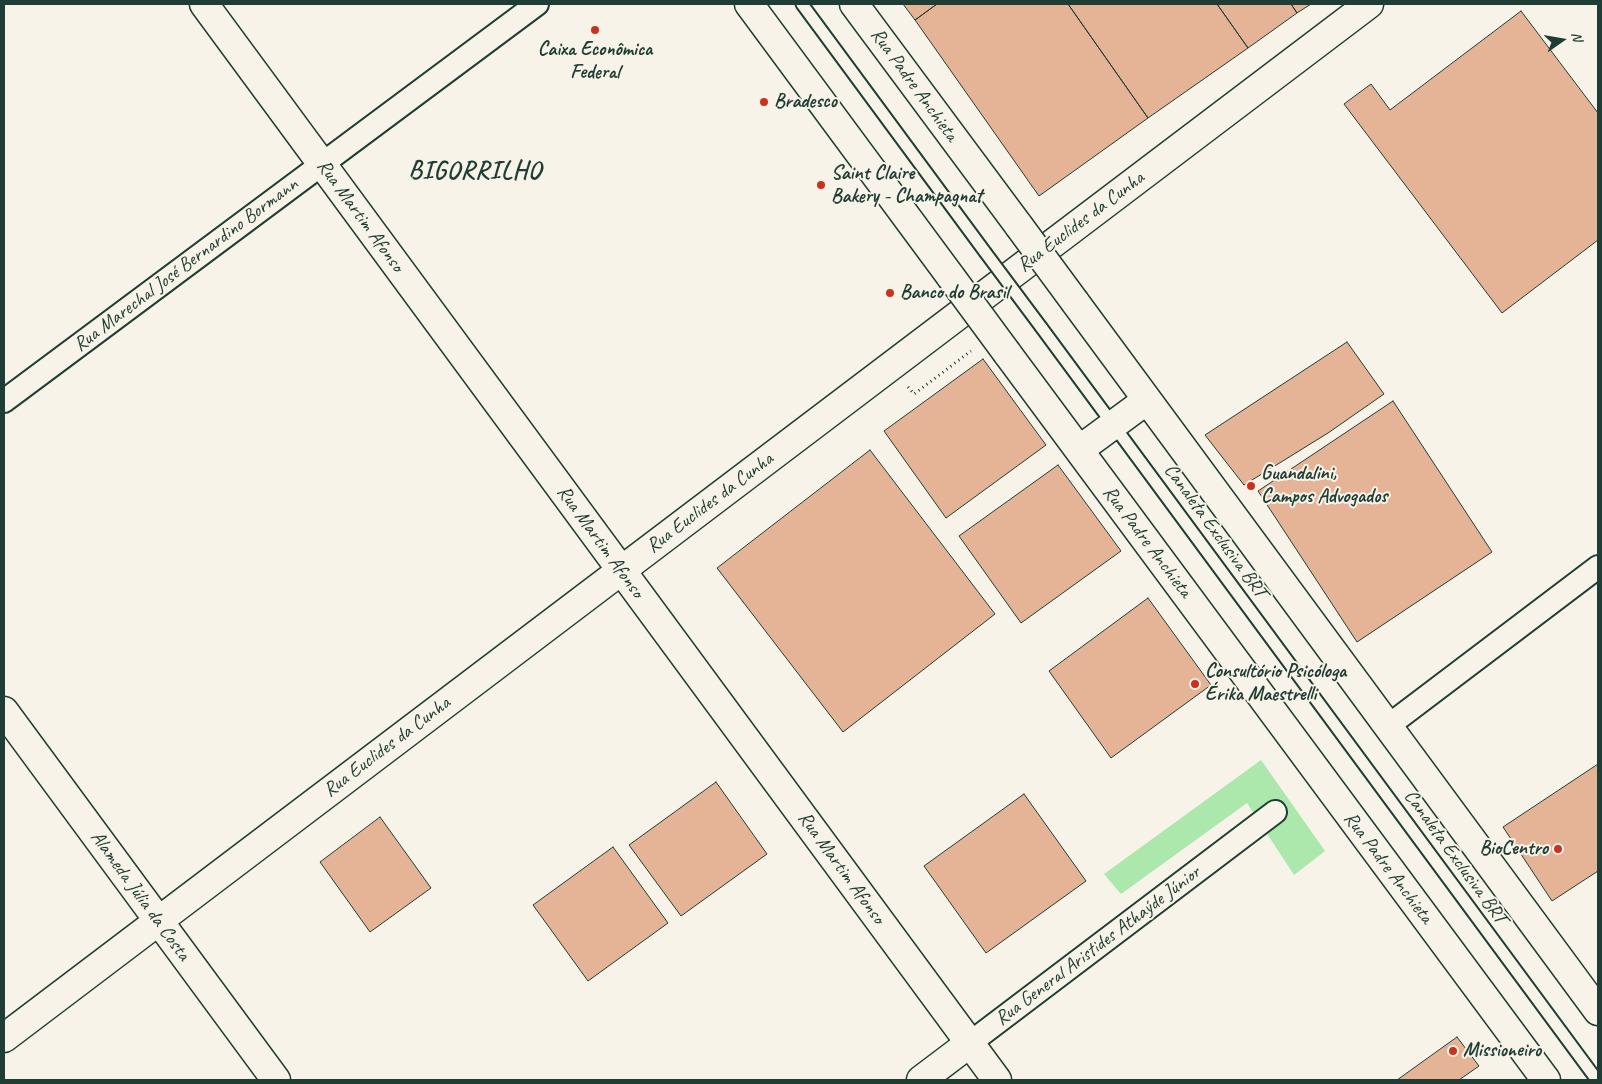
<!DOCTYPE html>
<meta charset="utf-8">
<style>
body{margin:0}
#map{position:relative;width:1602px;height:1084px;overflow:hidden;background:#f7f3e8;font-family:Caveat,sans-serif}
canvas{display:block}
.frame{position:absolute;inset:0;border:5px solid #1f3d34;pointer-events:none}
.north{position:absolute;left:1537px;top:15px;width:50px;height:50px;-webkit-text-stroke:4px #f7f3e8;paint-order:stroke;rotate:77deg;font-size:14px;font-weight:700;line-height:20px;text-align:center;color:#1f3d34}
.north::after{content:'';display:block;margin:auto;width:18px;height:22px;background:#1f3d34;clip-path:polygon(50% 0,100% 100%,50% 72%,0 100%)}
</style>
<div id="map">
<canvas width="1602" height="1084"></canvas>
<div class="frame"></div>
<div class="north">N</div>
</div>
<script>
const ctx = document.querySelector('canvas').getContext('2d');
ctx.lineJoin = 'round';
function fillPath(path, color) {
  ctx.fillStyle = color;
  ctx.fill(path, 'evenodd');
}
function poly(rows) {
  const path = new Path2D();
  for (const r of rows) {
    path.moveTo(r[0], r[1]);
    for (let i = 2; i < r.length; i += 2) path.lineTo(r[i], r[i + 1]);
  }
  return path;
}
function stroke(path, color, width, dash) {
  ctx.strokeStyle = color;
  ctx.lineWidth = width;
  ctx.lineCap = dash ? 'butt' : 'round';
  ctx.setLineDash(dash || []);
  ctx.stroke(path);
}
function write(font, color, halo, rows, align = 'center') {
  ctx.font = font + ' Caveat,sans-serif';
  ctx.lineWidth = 4;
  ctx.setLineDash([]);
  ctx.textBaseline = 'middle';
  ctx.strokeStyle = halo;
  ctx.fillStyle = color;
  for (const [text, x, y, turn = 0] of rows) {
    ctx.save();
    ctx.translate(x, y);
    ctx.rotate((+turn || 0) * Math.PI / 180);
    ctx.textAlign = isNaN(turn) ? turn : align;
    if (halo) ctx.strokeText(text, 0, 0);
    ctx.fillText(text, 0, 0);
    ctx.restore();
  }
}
const green = poly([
 [1261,760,1325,851,1294,875,1247,803,1121,894,1104,874]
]);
const building = poly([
 [903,4,937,4,915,20,903,4],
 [937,4,1068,4,1148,118,1039,196,915,20,937,4],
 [1068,4,1217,4,1248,48,1148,118,1068,4],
 [1217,4,1291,4,1297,13,1248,48,1217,4],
 [1291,4,1311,4,1297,13,1291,4],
 [1521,11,1598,113,1598,240,1502,313,1344,104,1371,84,1390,110,1521,11],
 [1347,342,1384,394,1328,433,1244,485,1205,435,1347,342],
 [983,359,1046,445,946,518,884,431,983,359],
 [1393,401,1492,552,1357,642,1258,491,1393,401],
 [870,450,995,614,843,732,717,568,870,450],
 [1058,465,1121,551,1021,623,959,536,1058,465],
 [1148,598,1211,685,1111,758,1049,671,1148,598],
 [1598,764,1598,871,1552,901,1503,827,1598,764],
 [716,782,767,854,681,916,629,845,716,782],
 [1024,794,1086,881,986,953,924,866,1024,794],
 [380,817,431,888,370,932,320,862,380,817],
 [613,847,668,923,588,981,533,905,613,847],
 [1457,1037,1479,1066,1459,1080,1397,1080,1457,1037]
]);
const path = poly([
 [908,387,914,394,971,351]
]);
const lane = poly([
 [802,4,985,252],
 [1041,327,1597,1080]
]);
const street = poly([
 [4,401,537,4],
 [1388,726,1598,567],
 [970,1043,1275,812]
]);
const secondary = poly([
 [749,4,951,277],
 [854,4,1019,226],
 [1075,302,1598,1011],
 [1007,353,1546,1080],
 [1079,450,1147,400],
 [4,711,276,1080],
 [4,1038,1369,4],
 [921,1080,970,1043]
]);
const primary = poly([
 [204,4,997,1080]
]);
const laneBridge = poly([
 [985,252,1041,327]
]);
const secondaryBridge = poly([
 [1019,226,1075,302],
 [951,277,1007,353]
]);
const markers = [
 [595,30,5,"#c8321e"],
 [764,102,5,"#c8321e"],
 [821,185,5,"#c8321e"],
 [890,293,5,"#c8321e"],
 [1251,486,5,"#c8321e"],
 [1195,684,5,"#c8321e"],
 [1558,849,5,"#c8321e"],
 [1453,1051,5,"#c8321e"]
];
const poiNames = [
 ["Caixa Econômica",595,50,"center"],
 ["Federal",595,73,"center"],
 ["Bradesco",774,102],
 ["Saint Claire",831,174],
 ["Bakery - Champagnat",831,197],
 ["Banco do Brasil",900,293],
 ["Guandalini,",1261,474],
 ["Campos Advogados",1261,497],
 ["Consultório Psicóloga",1205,672],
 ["Érika Maestrelli",1205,695],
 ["BioCentro",1548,849,"right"],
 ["Missioneiro",1463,1051]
];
const streetNames = [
 ["Rua Padre Anchieta",914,85,54],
 ["Rua Martim Afonso",360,216,54],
 ["Rua Euclides da Cunha",1081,222,-37],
 ["Rua Marechal José Bernardino Bormann",186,265,-37],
 ["Rua Euclides da Cunha",710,503,-37],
 ["Canaleta Exclusiva BRT",1215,531,54],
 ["Rua Martim Afonso",600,542,54],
 ["Rua Padre Anchieta",1147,542,53],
 ["Rua Euclides da Cunha",387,747,-37],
 ["Canaleta Exclusiva BRT",1455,857,54],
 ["Rua Martim Afonso",841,868,54],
 ["Rua Padre Anchieta",1388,868,53],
 ["Alameda Júlia da Costa",140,896,54],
 ["Rua General Aristides Athaýde Júnior",1098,946,-37]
];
const districtNames = [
 ["BIGORRILHO",475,171]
];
fillPath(green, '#ace7ac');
fillPath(building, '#e5b497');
stroke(building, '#1f3d34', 1);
stroke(lane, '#1f3d34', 15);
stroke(street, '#1f3d34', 26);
stroke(secondary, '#1f3d34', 31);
stroke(primary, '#1f3d34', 31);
stroke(path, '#1f3d34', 3, [1, 4]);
stroke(lane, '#f7f3e8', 11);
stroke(street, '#f7f3e8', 22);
stroke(secondary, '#f7f3e8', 28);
stroke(primary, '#f7f3e8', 28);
stroke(laneBridge, '#1f3d34', 15, []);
stroke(secondaryBridge, '#1f3d34', 31, []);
stroke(laneBridge, '#f7f3e8', 11);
stroke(secondaryBridge, '#f7f3e8', 28);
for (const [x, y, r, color] of markers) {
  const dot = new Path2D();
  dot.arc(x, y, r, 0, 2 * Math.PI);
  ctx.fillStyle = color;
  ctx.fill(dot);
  stroke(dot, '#f7f3e8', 2);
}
write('bold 20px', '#1f3d34', '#f7f3e8', poiNames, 'left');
write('20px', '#1f3d34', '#f7f3e8', streetNames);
ctx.letterSpacing = '1px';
write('bold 25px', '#1f3d34', '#f7f3e8', districtNames);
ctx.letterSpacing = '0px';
</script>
